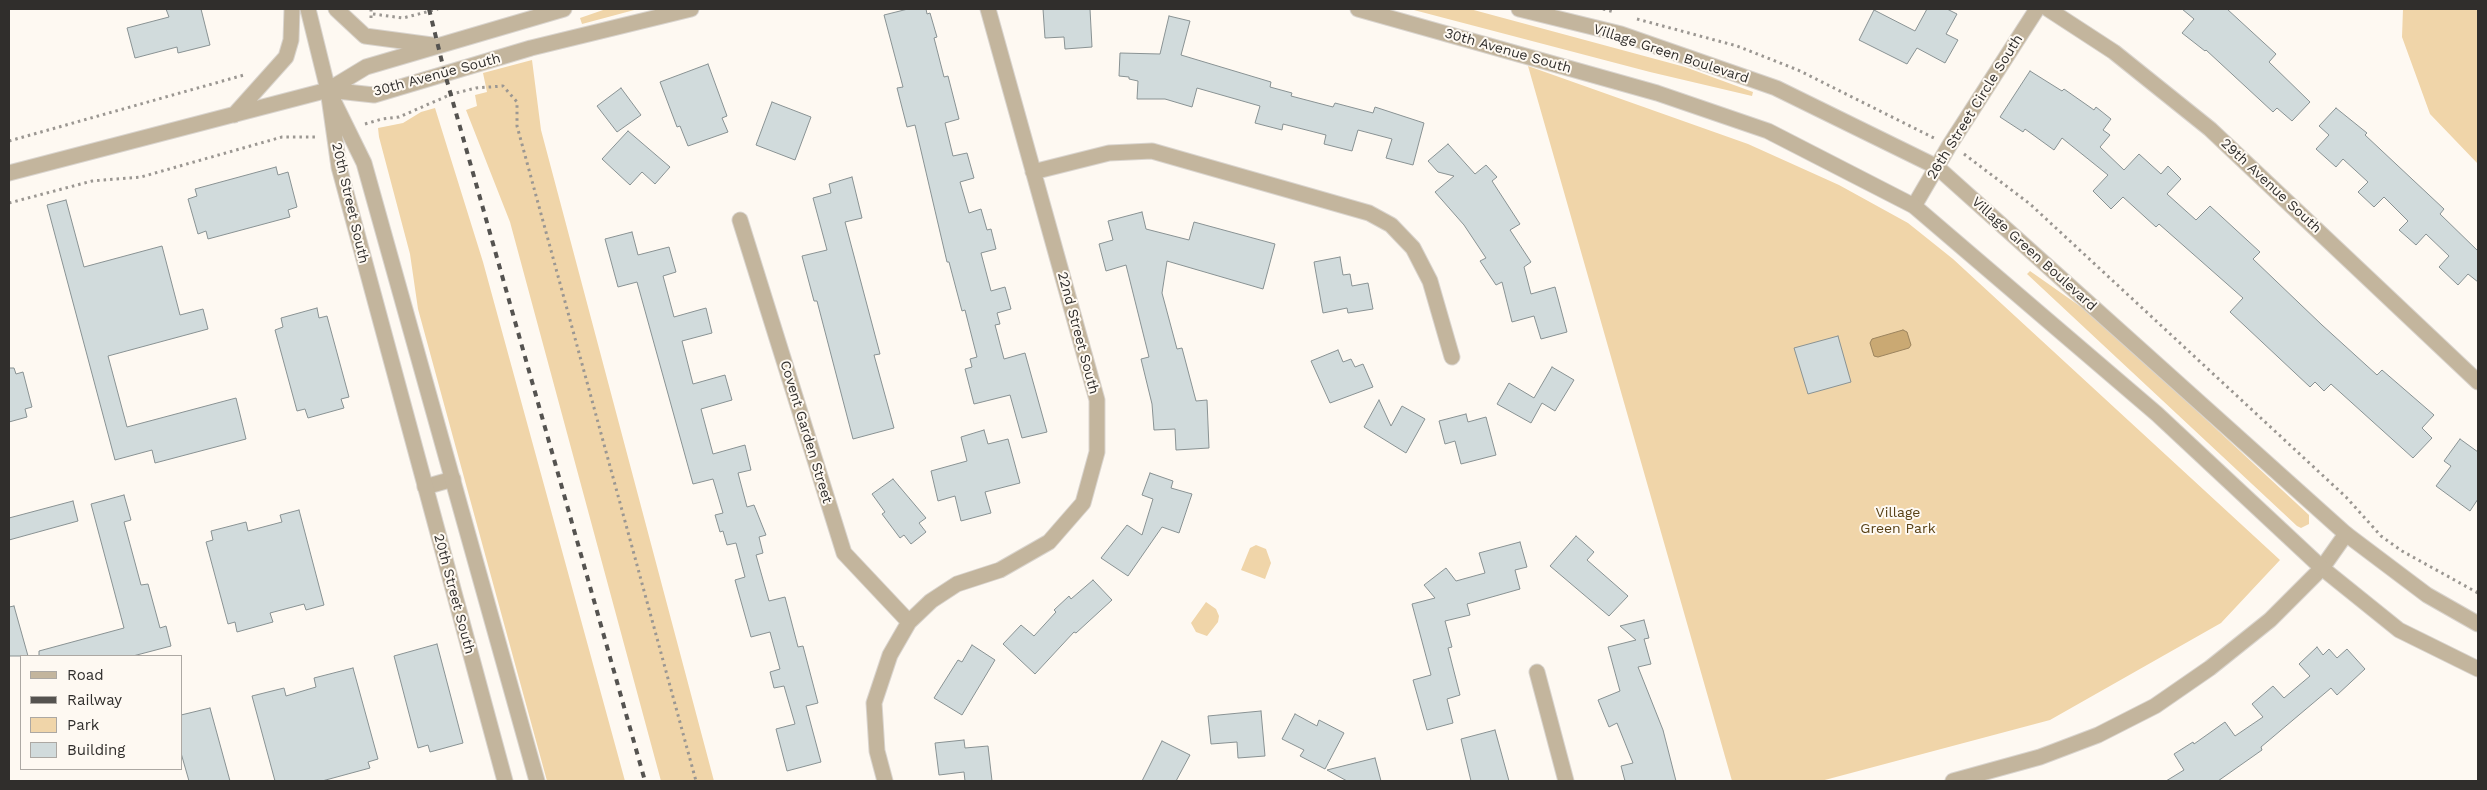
<!DOCTYPE html>
<style>
body{margin:0}
#map{position:relative;width:2487px;height:790px;overflow:hidden;background:#fef9f2;font-family:"Work Sans",sans-serif}
canvas{display:block}
.frame{position:absolute;inset:0;border:10px solid #302e2c;pointer-events:none}
.legend{position:absolute;left:20px;top:655px;width:162px;height:115px;box-sizing:border-box;background:#fef9f2;border:1px solid #aca8a3;margin:0;padding:6px 9px;list-style:none;font-size:15px;color:#302e2c}
.legend li{display:flex;align-items:center;gap:10px;height:25px}
.legend b{width:25px;border:1px solid #aca8a3}
</style>
<div id="map">
<canvas width="2487" height="790"></canvas>
<div class="frame"></div>
<ul class="legend">
<li><b style="height:6px;background:#c3b59d"></b>Road</li>
<li><b style="height:6px;background:#555350"></b>Railway</li>
<li><b style="height:14px;background:#f0d5a9"></b>Park</li>
<li><b style="height:14px;background:#d1dbdc"></b>Building</li>
</ul>
</div>
<script>
const ctx = document.querySelector('canvas').getContext('2d');
ctx.lineJoin = 'round';
function fillPath(path, color) {
  ctx.fillStyle = color;
  ctx.fill(path, 'evenodd');
}
function poly(rows) {
  const path = new Path2D();
  for (const r of rows) {
    path.moveTo(r[0], r[1]);
    for (let i = 2; i < r.length; i += 2) path.lineTo(r[i], r[i + 1]);
  }
  return path;
}
function stroke(path, color, width, dash) {
  ctx.strokeStyle = color;
  ctx.lineWidth = width;
  ctx.lineCap = dash ? 'butt' : 'round';
  ctx.setLineDash(dash || []);
  ctx.stroke(path);
}
function write(font, color, halo, rows, align = 'center') {
  ctx.font = font + ' "Work Sans",sans-serif';
  ctx.lineWidth = 4;
  ctx.setLineDash([]);
  ctx.textBaseline = 'middle';
  ctx.strokeStyle = halo;
  ctx.fillStyle = color;
  for (const [text, x, y, turn = 0] of rows) {
    ctx.save();
    ctx.translate(x, y);
    ctx.rotate((+turn || 0) * Math.PI / 180);
    ctx.textAlign = isNaN(turn) ? turn : align;
    if (halo) ctx.strokeText(text, 0, 0);
    ctx.fillText(text, 0, 0);
    ctx.restore();
  }
}
const green = poly([
 [606,9,638,9,582,24,580,18],
 [1410,9,1470,9,1685,67,1753,92,1752,96,1650,72],
 [2403,9,2478,9,2478,164,2430,114,2402,37],
 [532,60,541,130,714,781,661,781,510,222,466,110,477,106,475,95,487,92,483,73],
 [1528,66,1748,144,1839,185,1908,223,1953,259,2280,560,2221,623,2050,720,1821,781,1732,781],
 [435,108,483,262,625,781,547,781,418,309,410,254,379,137,378,128,403,123,421,112],
 [2030,271,2084,309,2171,387,2309,515,2309,524,2301,528,2297,526,2027,274],
 [1256,545,1266,549,1271,563,1265,579,1241,570,1250,548],
 [1206,602,1216,609,1219,616,1218,622,1207,636,1196,632,1191,623]
]);
const water = poly([
 [1903,330,1907,332,1911,345,1909,348,1878,357,1874,356,1870,343,1872,339,1903,330]
]);
const building = poly([
 [166,9,201,9,210,45,178,53,177,47,135,58,127,28,169,17,166,9],
 [908,9,926,9,927,14,930,13,937,37,934,38,944,77,948,76,959,119,945,123,953,156,967,153,974,178,960,182,969,213,981,209,987,230,991,229,996,249,981,253,991,291,1005,287,1011,309,997,313,1000,324,995,325,1004,359,1025,353,1047,432,1022,438,1010,395,974,404,965,369,972,367,970,359,977,357,965,310,962,311,949,262,947,262,915,125,907,127,897,88,903,87,884,15,908,9],
 [1043,9,1090,9,1092,47,1065,49,1064,37,1045,38,1043,9],
 [1927,9,1947,9,1957,14,1946,34,1958,40,1945,63,1917,48,1907,64,1859,40,1874,10,1915,31,1927,9],
 [2182,9,2227,9,2276,54,2269,62,2310,102,2292,121,2277,108,2273,112,2206,50,2205,51,2182,33,2194,19,2182,9],
 [1169,16,1190,21,1181,55,1271,82,1270,87,1292,93,1291,96,1333,107,1335,103,1373,113,1375,107,1424,123,1413,165,1386,158,1392,139,1358,130,1352,151,1324,144,1326,135,1283,124,1282,130,1255,123,1260,106,1197,88,1192,107,1165,99,1137,99,1138,81,1129,79,1129,77,1119,76,1120,53,1160,54,1169,16],
 [708,64,727,116,722,118,728,132,688,146,680,126,677,127,660,82,708,64],
 [2030,71,2062,91,2064,89,2094,110,2096,107,2111,119,2103,130,2110,135,2100,147,2124,170,2139,154,2161,174,2168,166,2181,179,2167,194,2196,220,2210,206,2260,252,2253,259,2322,325,2377,375,2382,370,2434,415,2422,428,2432,438,2413,458,2331,384,2324,391,2315,382,2310,387,2230,312,2243,298,2159,224,2156,227,2123,197,2111,209,2093,191,2108,175,2062,138,2054,150,2025,129,2023,132,2000,117,2030,71],
 [621,88,641,115,617,132,597,106,621,88],
 [772,102,811,117,795,160,756,145,772,102],
 [2336,108,2367,133,2365,135,2444,209,2440,214,2478,251,2478,282,2468,274,2458,285,2439,267,2449,256,2426,234,2416,245,2399,230,2408,221,2384,197,2374,207,2358,192,2368,182,2343,159,2336,167,2316,149,2329,135,2319,126,2336,108],
 [628,131,670,167,655,184,642,172,630,185,602,159,628,131],
 [1448,144,1475,174,1486,165,1497,177,1492,181,1520,224,1510,230,1531,262,1524,267,1531,294,1555,287,1567,332,1541,339,1534,316,1512,322,1502,282,1496,285,1480,261,1486,258,1464,225,1435,192,1454,176,1438,172,1428,161,1448,144],
 [276,167,278,175,288,172,297,207,288,210,290,217,208,239,206,231,198,234,188,199,197,196,195,189,276,167],
 [852,177,862,218,845,222,880,354,874,355,894,428,853,439,817,301,814,301,802,256,827,250,813,198,831,193,829,184,852,177],
 [66,200,84,267,162,246,180,315,203,309,208,329,108,356,127,427,236,398,246,439,155,463,152,450,115,460,47,205,66,200],
 [1142,212,1146,229,1189,240,1194,222,1275,244,1263,289,1167,261,1162,293,1177,349,1182,348,1196,401,1207,400,1209,448,1176,450,1175,429,1154,430,1152,404,1141,359,1149,357,1126,265,1106,271,1099,244,1113,240,1108,221,1142,212],
 [632,232,638,255,669,247,676,272,663,276,674,317,706,308,712,333,682,341,693,384,725,375,732,400,701,409,713,454,745,445,751,470,738,473,747,507,754,505,766,535,759,537,763,553,756,555,769,601,785,597,798,647,803,646,818,703,806,706,821,762,787,771,776,729,795,724,784,686,774,688,770,672,780,669,770,632,751,637,735,580,745,577,736,543,727,545,723,531,720,532,715,515,723,513,713,479,693,484,637,282,618,287,605,239,632,232],
 [1340,257,1343,275,1350,274,1352,286,1368,283,1373,309,1348,313,1347,308,1323,313,1314,262,1340,257],
 [317,308,319,318,327,316,349,397,341,399,344,408,308,418,305,409,297,411,275,330,283,327,281,318,317,308],
 [1838,336,1851,382,1808,394,1794,348,1838,336],
 [1338,350,1343,362,1351,359,1355,367,1363,364,1373,387,1330,403,1311,361,1338,350],
 [1552,367,1574,380,1555,411,1542,403,1531,423,1497,404,1509,383,1534,398,1552,367],
 [9,368,14,368,16,374,23,372,32,407,25,409,27,417,9,422,9,368],
 [1379,400,1391,426,1402,406,1425,419,1406,453,1364,427,1379,400],
 [1466,414,1468,422,1486,417,1496,455,1461,464,1455,441,1445,444,1439,421,1466,414],
 [984,430,988,444,1008,439,1020,483,985,492,991,513,961,521,955,496,938,501,931,471,967,461,961,437,984,430],
 [2460,439,2478,452,2478,499,2470,511,2436,486,2451,466,2444,461,2460,439],
 [1150,473,1173,481,1171,488,1192,494,1179,533,1162,527,1128,576,1101,558,1127,525,1142,535,1153,499,1142,495,1150,473],
 [893,479,926,518,919,523,926,532,911,544,904,535,900,538,882,514,885,512,872,494,893,479],
 [124,495,131,520,124,522,141,585,148,584,160,628,166,626,171,646,133,656,39,656,39,651,124,628,91,504,124,495],
 [73,501,78,521,9,540,9,518,73,501],
 [299,510,324,605,306,610,304,604,270,613,273,622,237,632,235,622,228,624,206,542,213,540,211,531,246,522,248,531,282,522,280,515,299,510],
 [1576,536,1594,552,1587,560,1628,596,1609,616,1550,566,1576,536],
 [1520,542,1527,567,1515,570,1520,589,1467,604,1470,615,1445,621,1452,647,1448,648,1460,695,1447,699,1453,723,1427,730,1413,680,1431,675,1412,604,1435,598,1424,585,1446,568,1456,581,1485,573,1479,553,1520,542],
 [1093,580,1112,600,1076,633,1074,632,1035,674,1003,644,1021,625,1034,636,1056,612,1054,610,1069,596,1071,599,1093,580],
 [14,606,28,656,9,656,9,607,14,606],
 [1644,620,1649,638,1644,639,1651,664,1638,667,1663,730,1676,781,1625,781,1621,766,1633,763,1617,723,1609,727,1598,700,1620,691,1608,647,1636,640,1620,626,1644,620],
 [437,644,463,743,430,752,428,745,418,748,394,656,437,644],
 [972,645,995,660,962,715,934,698,958,660,962,662,972,645],
 [2317,647,2323,655,2329,649,2337,658,2347,649,2365,669,2337,695,2331,688,2261,747,2262,750,2218,781,2166,781,2184,770,2174,754,2193,742,2194,744,2225,722,2235,736,2263,717,2252,704,2273,686,2284,698,2310,676,2299,664,2317,647],
 [353,668,378,759,368,762,370,768,322,781,275,781,252,696,284,688,286,696,316,687,314,678,353,668],
 [210,708,230,781,189,781,181,753,181,715,210,708],
 [1261,711,1265,756,1238,758,1237,742,1211,744,1208,716,1261,711],
 [1295,714,1317,726,1319,720,1344,733,1325,769,1300,756,1304,750,1282,739,1295,714],
 [1495,730,1509,781,1471,781,1461,739,1495,730],
 [964,740,965,748,988,746,992,781,965,781,964,772,939,775,935,743,964,740],
 [1162,741,1190,755,1176,781,1142,781,1162,741],
 [1375,758,1381,781,1347,781,1327,770,1375,758]
]);
const path = poly([
 [371,9,371,18],
 [1603,9,1614,12],
 [373,14,403,18,438,9],
 [1637,19,1737,46,1798,70,1934,138],
 [365,124,382,119,399,117,452,94,476,88,503,86,517,102,517,126,696,781],
 [9,141,244,75],
 [1964,154,2030,204,2346,497,2381,536,2402,551,2478,593],
 [9,203,92,181,141,177,282,137,318,137]
]);
const minor = poly([
 [2048,9,2114,52,2210,129,2478,382],
 [1033,172,1109,153,1152,151,1369,213,1391,225,1413,248,1430,281,1452,357],
 [1914,206,1949,146,2037,9],
 [740,220,844,553,909,622],
 [425,487,453,479],
 [1537,672,1566,781],
 [885,781,877,751,874,703,890,655,909,622,931,601,957,584,1000,570,1049,542,1083,503,1097,452,1097,400,988,9],
 [1953,781,2040,757,2098,735,2155,706,2210,668,2270,620,2322,568,2346,534]
]);
const tertiary = poly([
 [308,9,328,90,339,167,505,781],
 [336,9,365,36,432,45],
 [1358,9,1657,93,1768,131,1914,206,2157,414,2322,568,2399,630,2478,669],
 [1519,9,1621,34,1776,88,1937,167,2346,534,2427,595,2478,624],
 [328,90,366,67,564,9],
 [334,102,364,163,537,781],
 [234,115,286,57,291,40,292,9],
 [9,173,328,90,374,95,531,48,691,9]
]);
const rail = poly([
 [429,9,445,74,645,781]
]);
const streetNames = [
 ["30th Avenue South",1508,51,16],
 ["Village Green Boulevard",1671,54,18],
 ["30th Avenue South",437,75,-15],
 ["26th Street Circle South",1975,107,-58],
 ["29th Avenue South",2271,186,43],
 ["20th Street South",350,203,77],
 ["Village Green Boulevard",2034,254,42],
 ["22nd Street South",1078,333,75],
 ["Covent Garden Street",806,432,73],
 ["20th Street South",454,594,75]
];
const parkNames = [
 ["Village",1898,513],
 ["Green Park",1898,529]
];
fillPath(green, '#f0d5a9');
fillPath(water, '#caa973');
stroke(water, '#9c845e', 1);
fillPath(building, '#d1dbdc');
stroke(building, '#899293', 1);
stroke(minor, '#d9d4ce', 17);
stroke(tertiary, '#d9d4ce', 17);
stroke(path, '#9b9792', 3, [2.5, 4]);
stroke(minor, '#c3b59d', 15);
stroke(tertiary, '#c3b59d', 15);
stroke(rail, '#555350', 4, [6, 6]);
write('14px', '#302e2c', '#fef9f2', streetNames);
write('14px', '#584116', '#fef9f2', parkNames);
</script>
